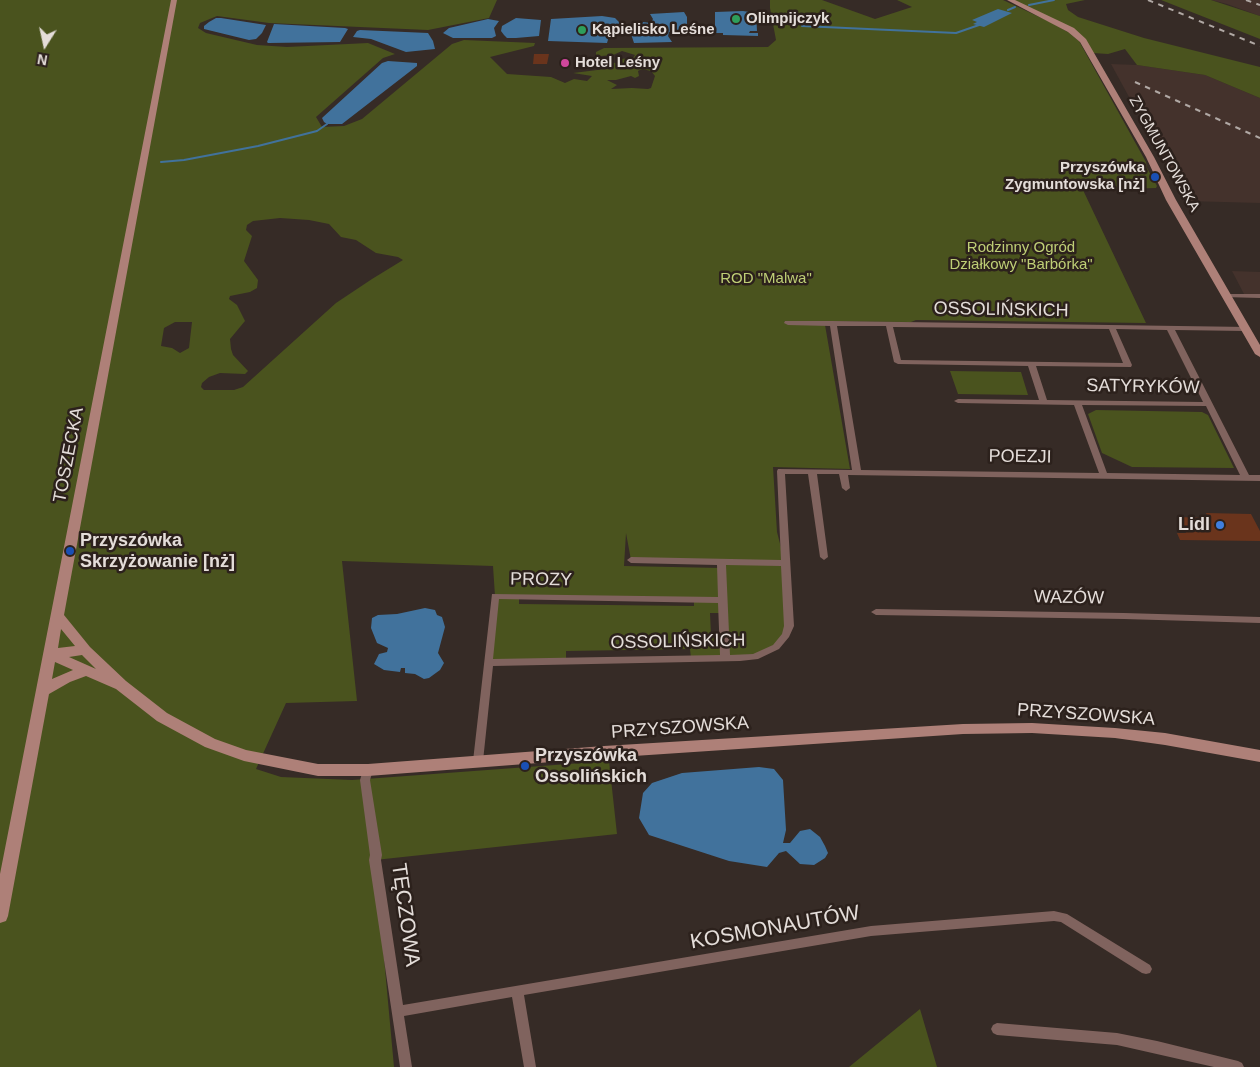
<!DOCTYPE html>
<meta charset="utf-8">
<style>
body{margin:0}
#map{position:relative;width:1260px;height:1067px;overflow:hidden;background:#362b26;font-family:Arial,sans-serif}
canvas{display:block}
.north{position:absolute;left:20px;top:20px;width:50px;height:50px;-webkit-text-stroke:4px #2c211c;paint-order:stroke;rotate:190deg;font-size:14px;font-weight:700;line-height:20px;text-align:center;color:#e4ddd9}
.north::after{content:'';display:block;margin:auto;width:18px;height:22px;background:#e4ddd9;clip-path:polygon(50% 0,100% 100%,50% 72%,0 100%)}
</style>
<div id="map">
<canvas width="1260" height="1067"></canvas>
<div class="north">N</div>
</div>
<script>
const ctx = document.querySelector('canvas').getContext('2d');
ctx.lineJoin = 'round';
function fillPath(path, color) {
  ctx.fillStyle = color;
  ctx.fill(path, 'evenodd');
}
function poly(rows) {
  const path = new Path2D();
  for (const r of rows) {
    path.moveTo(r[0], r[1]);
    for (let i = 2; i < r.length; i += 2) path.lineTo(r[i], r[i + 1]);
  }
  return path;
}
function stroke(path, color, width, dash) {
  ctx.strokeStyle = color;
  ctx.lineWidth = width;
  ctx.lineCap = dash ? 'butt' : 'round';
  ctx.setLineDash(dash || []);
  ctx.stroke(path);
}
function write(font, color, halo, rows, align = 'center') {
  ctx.font = font + ' Arial,sans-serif';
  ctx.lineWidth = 5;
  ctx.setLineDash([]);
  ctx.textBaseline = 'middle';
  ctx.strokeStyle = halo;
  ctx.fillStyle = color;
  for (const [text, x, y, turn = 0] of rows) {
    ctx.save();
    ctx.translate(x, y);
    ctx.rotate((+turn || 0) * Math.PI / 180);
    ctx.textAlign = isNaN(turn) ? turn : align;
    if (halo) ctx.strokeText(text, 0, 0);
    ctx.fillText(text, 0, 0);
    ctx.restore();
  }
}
const built = poly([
 [1211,0,1260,0,1260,16,1227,4],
 [1111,64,1137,65,1205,75,1260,98,1260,203,1186,201],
 [1232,271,1260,272,1260,294,1244,294]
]);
const green = poly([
 [0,0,497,0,489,18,428,30,269,23,217,16,200,23,198,28,206,33,257,45,287,47,368,43,395,54,383,58,316,117,322,127,344,126,362,119,452,44,464,40,535,43,534,46,490,57,507,74,551,77,565,83,574,79,587,81,592,76,573,73,605,69,603,66,604,62,617,63,620,59,633,58,635,55,622,51,613,55,601,56,596,55,596,52,604,48,768,47,776,40,770,8,770,0,822,0,875,19,912,7,897,0,1003,0,1063,28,1079,41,1146,162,1147,168,1157,186,1156,188,1083,190,1146,323,916,320,911,322,783,321,825,325,850,469,773,467,777,532,785,563,786,635,763,654,691,658,690,649,566,651,566,661,489,663,495,596,493,566,342,561,357,701,286,703,256,769,281,777,352,780,609,761,617,834,375,860,394,1067,0,1067],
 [642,69,651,71,655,76,651,88,648,89,632,88,611,89,617,85,607,80,616,80,631,76,635,78,639,76,638,71],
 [280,218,309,220,329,224,341,237,356,240,376,253,398,257,403,260,372,279,336,303,243,387,234,390,204,390,201,387,202,383,209,377,220,373,245,374,248,371,233,355,231,349,230,339,245,321,237,305,229,299,230,296,250,292,257,288,258,280,244,261,252,236,246,230,247,225,253,221],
 [175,322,192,322,189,348,180,353,172,348,161,346,164,328],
 [626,533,631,560,721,562,721,568,624,566],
 [519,597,694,600,694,606,519,604],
 [710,613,722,613,724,636,711,635],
 [1013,0,1085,0,1066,4,1068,10,1078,17,1144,38,1260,67,1260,98,1205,75,1137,65,1125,49,1108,54,1093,53,1088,44],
 [1161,0,1211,0,1260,16,1260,39],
 [950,371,1021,372,1028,395,958,394],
 [1096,410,1202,412,1208,415,1234,468,1132,467,1102,453,1088,414],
 [920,1009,937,1067,849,1067]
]);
const water = poly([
 [998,9,1012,13,984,27,973,24,977,22,972,20],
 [743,11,756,13,757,31,750,31,749,33,758,33,758,36,723,35,723,33,715,33,715,12],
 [684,12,687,17,687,24,677,33,669,32,668,36,672,42,634,43,631,34,634,28,638,28,643,22,651,23,653,19,650,14],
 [602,16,615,18,620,23,610,33,607,43,548,41,551,19],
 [216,18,221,18,266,25,262,33,256,39,249,40,204,29,204,26,209,22],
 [516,18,541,20,539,36,516,38,507,38,504,35,501,31,502,26],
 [488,19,499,21,494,28,496,36,492,38,453,38,443,33,449,28],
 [274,24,345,28,348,29,340,42,268,43,267,42],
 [360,30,428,33,433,41,435,49,406,52,371,39,353,37,357,31],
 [388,61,417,63,417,66,342,124,327,124,324,122,322,118,382,63],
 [425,608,435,610,437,615,442,617,445,627,438,653,444,663,440,670,429,678,424,679,415,674,405,673,405,668,401,668,400,672,384,670,374,664,379,654,387,652,388,648,377,643,371,628,372,618,378,615,397,614],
 [759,767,774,769,783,780,786,830,783,843,790,843,800,831,810,829,820,837,825,846,828,853,825,858,814,865,800,864,786,851,779,853,767,867,729,861,649,835,639,818,643,793,652,783,682,773]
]);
const stream = poly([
 [1029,5,1054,0],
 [1008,10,1015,7],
 [802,26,956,33,979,25],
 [161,162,184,160,258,146,317,131,327,124]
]);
const building = poly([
 [534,54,549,54,547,64,533,64],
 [1206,513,1251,514,1260,531,1260,541,1180,540,1177,533,1186,533,1179,517,1208,518]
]);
const street = poly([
 [1226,294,1260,294,1260,298,1224,297,1222,296,1226,294],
 [785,321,833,321,1248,327,1248,331,1245,331,1175,330,1249,475,1260,475,1260,481,848,475,850,488,846,491,842,488,839,474,817,474,828,557,824,560,820,557,808,474,785,474,794,626,789,637,779,649,758,659,740,661,493,666,483,761,482,764,478,765,474,764,473,761,492,594,718,597,717,565,631,563,627,560,631,557,781,560,777,471,778,469,852,470,830,326,788,325,784,323,785,321],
 [837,326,886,326,894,362,898,364,1028,366,1039,400,958,399,954,401,958,403,1074,405,1099,473,861,470,837,326],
 [893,327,1109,329,1123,363,901,360,893,327],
 [1116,329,1167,330,1203,402,1047,400,1036,366,1131,367,1132,365,1116,329],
 [1082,405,1206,406,1240,475,1107,473,1082,405],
 [726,565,781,566,784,626,782,634,773,645,753,654,730,655,726,565],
 [499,599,718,603,720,655,493,659,499,599],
 [876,609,1124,613,1260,617,1260,623,1124,619,876,615,871,612,876,609],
 [368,766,372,767,373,770,370,780,382,855,381,860,403,1005,871,926,1054,911,1067,914,1150,965,1152,969,1150,973,1146,974,1142,973,1061,922,1054,921,871,936,524,995,536,1067,524,1067,512,997,404,1016,412,1067,400,1067,369,860,370,855,360,780,364,767,368,766],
 [997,1023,1117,1033,1157,1041,1238,1061,1242,1063,1244,1067,1214,1067,1117,1045,997,1035,993,1033,991,1029,993,1025,997,1023]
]);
const secondary = poly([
 [171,0,177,0,64,615,90,647,126,681,167,713,215,739,246,750,318,764,368,764,604,746,963,724,1032,723,1115,728,1165,733,1260,750,1260,762,1165,745,1115,738,1032,733,963,734,604,758,368,776,318,776,244,761,205,747,157,721,116,689,86,676,70,682,49,694,8,916,6,921,0,923,0,874,171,0],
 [61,629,75,646,58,648,61,629],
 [82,655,96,669,69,657,82,655],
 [55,662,73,670,52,679,55,662],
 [1007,0,1015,0,1074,28,1086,39,1154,157,1176,200,1260,345,1260,357,1255,354,1166,200,1146,157,1080,42,1068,32,1007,0]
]);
const rail = poly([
 [1148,0,1260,46],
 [1246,0,1260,5],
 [1135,82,1260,138]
]);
const markers = [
 [736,19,5,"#2e9e5b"],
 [582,30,5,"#2e9e5b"],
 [565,63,5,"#d1479c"],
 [1155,177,5,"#1a4fb4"],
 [1220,525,5,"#3f7fe0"],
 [70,551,5,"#1a4fb4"],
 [525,766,5,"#1a4fb4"]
];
const farPoinames = [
 ["Olimpijczyk",746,19],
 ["Kąpielisko Leśne",592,30],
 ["Hotel Leśny",575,63],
 ["Przyszówka",1145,168,"right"],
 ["Zygmuntowska [nż]",1145,185,"right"]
];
const farStreetnames = [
 ["ZYGMUNTOWSKA",1164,154,61]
];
const farParknames = [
 ["Rodzinny Ogród",1021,248],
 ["Działkowy \"Barbórka\"",1021,265],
 ["ROD \"Malwa\"",766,279]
];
const streetNames = [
 ["OSSOLIŃSKICH",1001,310,1],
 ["SATYRYKÓW",1143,387,1],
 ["TOSZECKA",69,455,-79],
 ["POEZJI",1020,457,1],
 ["PROZY",541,580,1],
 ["WAZÓW",1069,598,1],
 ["OSSOLIŃSKICH",678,642,-1],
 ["PRZYSZOWSKA",1086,715,4],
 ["PRZYSZOWSKA",680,728,-4]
];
const poiNames = [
 ["Lidl",1210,525,"right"],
 ["Przyszówka",80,541],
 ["Skrzyżowanie [nż]",80,562],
 ["Przyszówka",535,756],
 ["Ossolińskich",535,777]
];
const nearStreetnames = [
 ["TĘCZOWA",405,915,82],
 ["KOSMONAUTÓW",775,928,-10]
];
fillPath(built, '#44322c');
fillPath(green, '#4a531e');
fillPath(water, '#41729c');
stroke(stream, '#41729c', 2);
fillPath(building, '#6a341c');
fillPath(street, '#80635e');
fillPath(secondary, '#ae8078');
stroke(rail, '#b0a8a4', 2, [5.5, 5.5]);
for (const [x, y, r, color] of markers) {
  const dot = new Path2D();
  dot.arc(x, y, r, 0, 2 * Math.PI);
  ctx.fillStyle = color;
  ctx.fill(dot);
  stroke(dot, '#2c211c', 2);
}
write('bold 15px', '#e4ddd9', '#2c211c', farPoinames, 'left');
write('15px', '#e4ddd9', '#2c211c', farStreetnames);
write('15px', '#bfcf76', '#2c211c', farParknames);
write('18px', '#e4ddd9', '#2c211c', streetNames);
write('bold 18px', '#e4ddd9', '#2c211c', poiNames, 'left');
write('21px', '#e4ddd9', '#2c211c', nearStreetnames);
</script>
